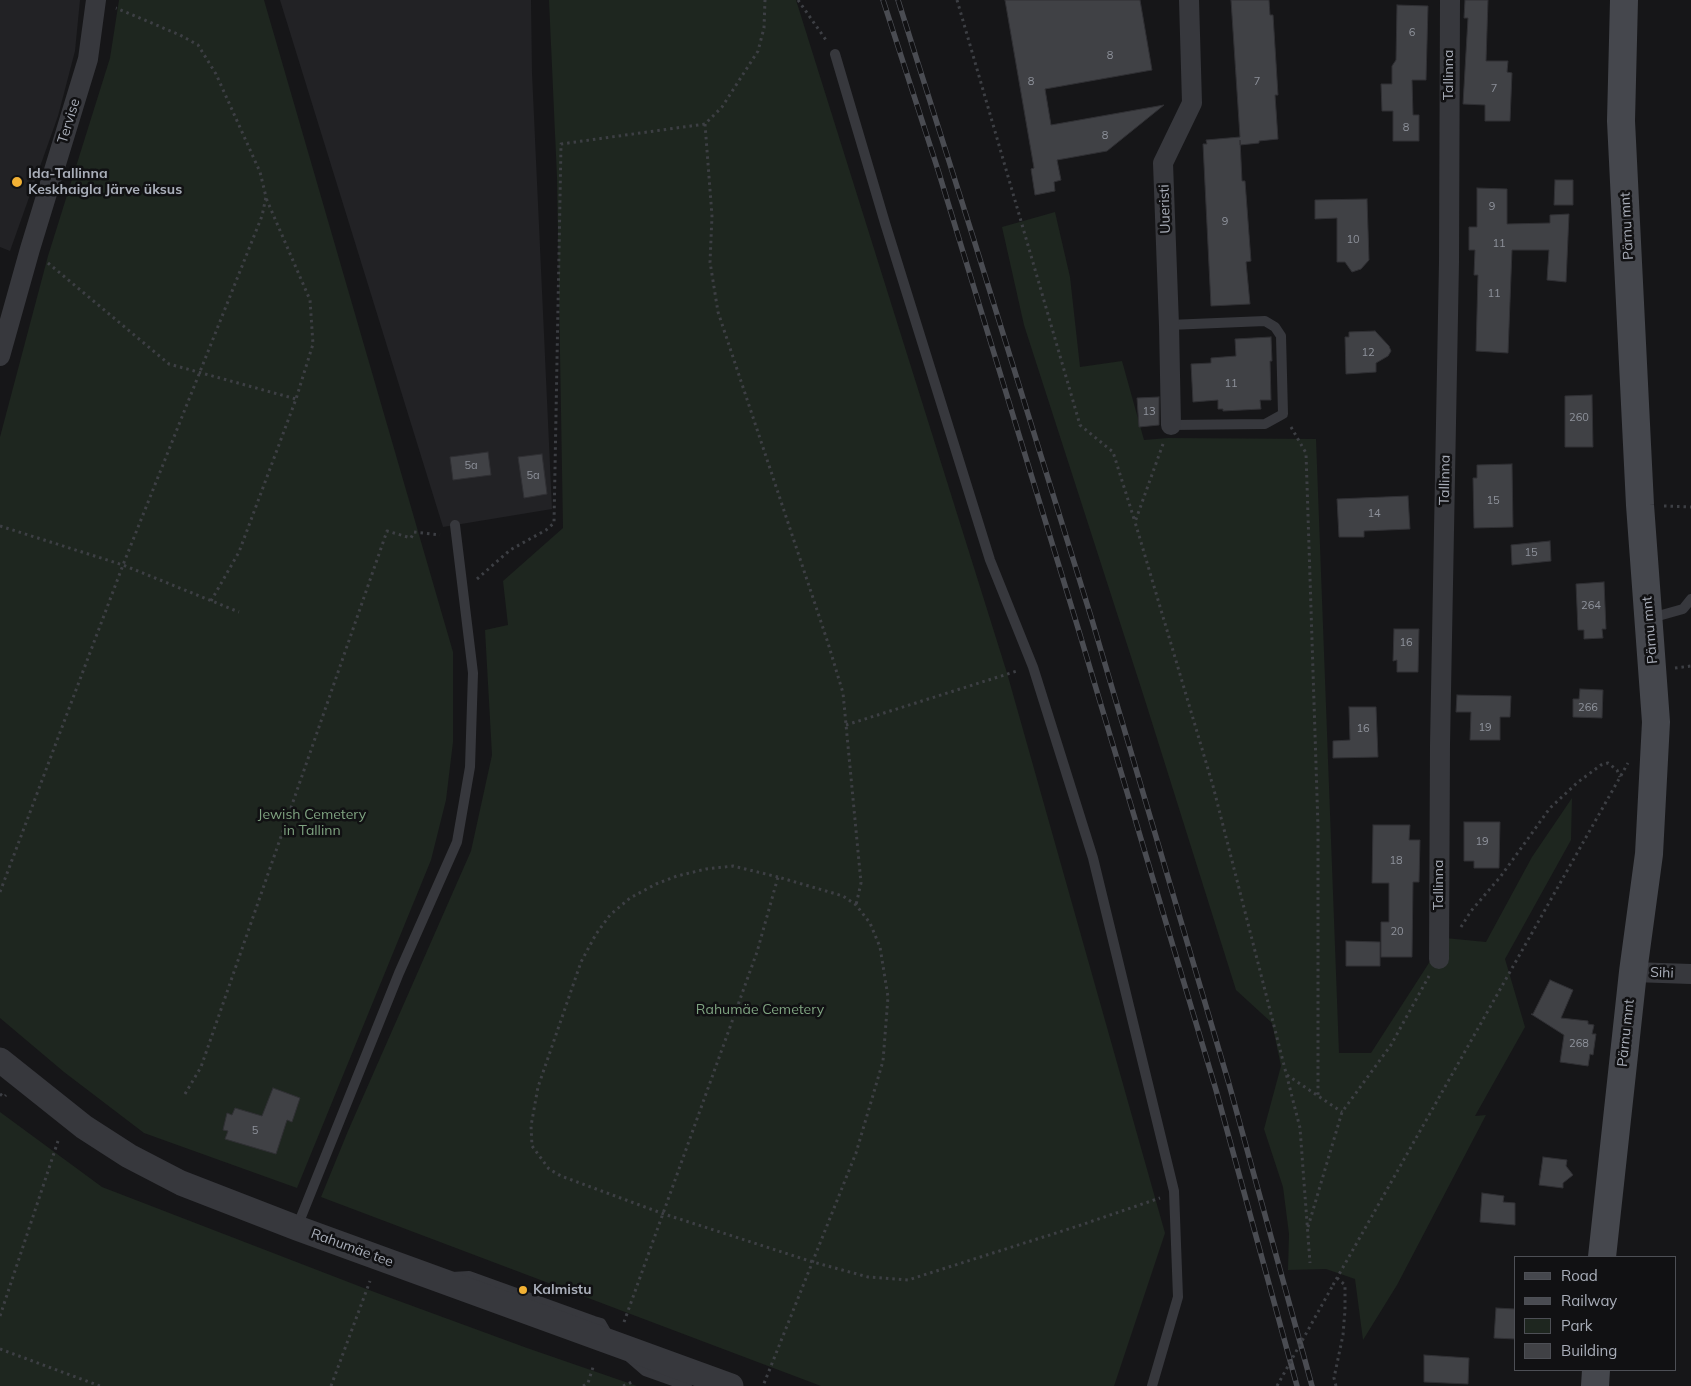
<!DOCTYPE html>
<meta charset="utf-8">
<style>
body{margin:0}
#map{position:relative;width:1691px;height:1386px;overflow:hidden;background:#161618;font-family:Mulish,sans-serif}
canvas{display:block}
.legend{position:absolute;left:1514px;top:1256px;width:162px;height:115px;box-sizing:border-box;background:#111113;border:1px solid #4d4f55;margin:0;padding:6px 9px;list-style:none;font-size:15px;color:#a8adb8}
.legend li{display:flex;align-items:center;gap:10px;height:25px}
.legend b{width:25px;border:1px solid #4d4f55}
</style>
<div id="map">
<canvas width="1691" height="1386"></canvas>
<ul class="legend">
<li><b style="height:6px;background:#45474d"></b>Road</li>
<li><b style="height:6px;background:#4a4c52"></b>Railway</li>
<li><b style="height:14px;background:#1e261f"></b>Park</li>
<li><b style="height:14px;background:#404145"></b>Building</li>
</ul>
</div>
<script>
const ctx = document.querySelector('canvas').getContext('2d');
ctx.lineJoin = 'round';
function fillPath(path, color) {
  ctx.fillStyle = color;
  ctx.fill(path, 'evenodd');
}
function poly(rows) {
  const path = new Path2D();
  for (const r of rows) {
    path.moveTo(r[0], r[1]);
    for (let i = 2; i < r.length; i += 2) path.lineTo(r[i], r[i + 1]);
  }
  return path;
}
function stroke(path, color, width, dash) {
  ctx.strokeStyle = color;
  ctx.lineWidth = width;
  ctx.lineCap = dash ? 'butt' : 'round';
  ctx.setLineDash(dash || []);
  ctx.stroke(path);
}
function write(font, color, halo, rows, align = 'center') {
  ctx.font = font + ' Mulish,sans-serif';
  ctx.lineWidth = 5;
  ctx.setLineDash([]);
  ctx.textBaseline = 'middle';
  ctx.strokeStyle = halo;
  ctx.fillStyle = color;
  for (const [text, x, y, turn = 0] of rows) {
    ctx.save();
    ctx.translate(x, y);
    ctx.rotate((+turn || 0) * Math.PI / 180);
    ctx.textAlign = isNaN(turn) ? turn : align;
    if (halo) ctx.strokeText(text, 0, 0);
    ctx.fillText(text, 0, 0);
    ctx.restore();
  }
}
const built = poly([
 [0,0,80,0,75,51,58,116,10,251,0,247],
 [280,0,531,0,532,73,552,509,443,527]
]);
const green = poly([
 [119,0,264,0,453,652,453,742,446,800,431,860,297,1188,144,1133,64,1072,0,1018,0,437,48,256,110,58],
 [549,0,796,0,1007,673,1165,1233,1114,1386,821,1386,321,1197,348,1131,471,851,492,755,485,630,508,625,503,581,563,528,557,178],
 [1055,212,1070,277,1080,367,1122,361,1144,440,1168,438,1316,439,1339,1053,1371,1053,1445,938,1486,942,1532,857,1572,798,1571,840,1505,959,1525,1027,1475,1116,1486,1115,1397,1285,1363,1340,1355,1279,1326,1269,1288,1270,1289,1234,1283,1187,1264,1129,1281,1066,1272,1023,1236,990,1144,697,1024,325,1002,227],
 [0,1112,102,1187,369,1290,527,1348,637,1386,0,1386]
]);
const building = poly([
 [1005,0,1140,0,1152,70,1045,89,1051,125,1164,105,1107,151,1057,160,1061,180,1054,182,1055,191,1035,195,1031,169,1034,168,1005,0],
 [1231,0,1269,0,1270,15,1273,15,1278,95,1275,95,1278,139,1259,141,1259,143,1240,145,1240,140,1242,181,1245,181,1251,261,1246,262,1250,304,1211,306,1203,144,1207,144,1206,140,1240,137,1231,0],
 [1465,0,1488,0,1486,61,1508,61,1507,72,1512,73,1510,121,1485,121,1485,105,1463,104,1468,18,1464,18,1465,0],
 [1397,5,1428,6,1426,80,1412,80,1413,115,1419,115,1419,141,1393,141,1393,111,1382,111,1381,84,1392,84,1392,66,1396,60,1397,5],
 [1555,180,1573,180,1573,205,1554,205,1555,180],
 [1477,188,1507,189,1507,224,1550,223,1550,215,1569,214,1566,282,1547,280,1549,250,1512,250,1508,353,1476,351,1478,275,1474,275,1475,250,1469,250,1469,227,1477,227,1477,188],
 [1367,199,1369,260,1361,269,1352,272,1345,262,1337,262,1337,218,1315,219,1315,200,1367,199],
 [1375,331,1389,346,1391,351,1388,356,1376,363,1376,372,1346,374,1345,337,1349,337,1349,332,1375,331],
 [1271,337,1272,361,1270,361,1271,400,1260,400,1261,409,1223,411,1223,409,1218,409,1218,400,1193,402,1191,364,1211,363,1211,358,1236,356,1235,339,1271,337],
 [1592,395,1593,447,1565,447,1565,396,1592,395],
 [1159,397,1159,425,1139,427,1137,398,1159,397],
 [488,452,491,475,453,480,450,457,488,452],
 [542,454,547,494,524,498,518,457,542,454],
 [1512,464,1513,527,1474,528,1473,478,1477,478,1477,465,1512,464],
 [1408,496,1410,529,1364,531,1364,537,1339,537,1337,499,1408,496],
 [1550,541,1551,561,1512,565,1511,545,1550,541],
 [1604,582,1606,629,1602,629,1603,638,1584,639,1584,630,1578,630,1576,584,1604,582],
 [1394,629,1419,629,1418,672,1397,672,1397,660,1393,661,1394,629],
 [1580,689,1603,690,1602,718,1573,717,1573,699,1579,699,1580,689],
 [1457,695,1511,696,1510,717,1500,717,1500,740,1470,740,1471,712,1456,712,1457,695],
 [1349,707,1376,707,1378,757,1333,758,1333,741,1350,740,1349,707],
 [1464,822,1500,822,1499,868,1474,868,1474,861,1464,861,1464,822],
 [1373,825,1410,825,1409,840,1420,840,1419,882,1413,882,1412,957,1381,957,1381,922,1389,922,1389,883,1372,883,1373,825],
 [1346,941,1380,942,1380,966,1346,966,1346,941],
 [1550,980,1573,990,1561,1018,1588,1021,1588,1024,1594,1025,1592,1034,1596,1034,1593,1055,1590,1054,1588,1066,1560,1062,1564,1035,1531,1014,1533,1014,1550,980],
 [273,1088,300,1098,292,1122,287,1120,276,1154,225,1139,228,1131,223,1130,227,1113,232,1115,235,1108,262,1116,273,1088],
 [1543,1157,1567,1160,1566,1166,1573,1175,1563,1183,1563,1188,1539,1185,1543,1157],
 [1482,1193,1504,1196,1503,1202,1515,1203,1515,1225,1480,1222,1482,1193],
 [1496,1308,1515,1309,1515,1339,1494,1338,1496,1308],
 [1424,1355,1469,1358,1468,1384,1424,1382,1424,1355]
]);
const path = poly([
 [798,0,826,40],
 [957,0,1080,425,1113,452,1135,522],
 [705,124,712,216,710,262,718,312,828,643,843,693,861,883,856,905],
 [48,263,169,364,296,399],
 [1291,427,1306,453,1318,827,1318,1096],
 [1163,444,1135,522,1213,786,1300,1128,1310,1263],
 [1664,506,1691,507],
 [0,526,123,565,239,612],
 [477,579,510,550,546,530,554,523,561,144,705,124,722,107,758,51,764,28,765,0],
 [211,601,239,552,296,399,313,344,310,300,266,198],
 [1675,668,1691,666],
 [846,725,1017,671],
 [778,877,733,866,706,869,677,876,656,884,630,898,610,915,596,934,581,962,538,1087,531,1126,532,1146,549,1169,561,1176,664,1214,813,1262,868,1277,908,1280,1078,1226,1160,1198],
 [0,892,123,565,262,216,266,197,260,172,216,74,198,45,180,35,116,8],
 [1461,927,1471,911,1501,876,1550,808,1578,782,1601,765,1608,763,1617,770,1620,777],
 [1287,1075,1342,1112],
 [0,1094,4,1097,6,1095],
 [185,1094,201,1067,387,531,411,538,414,532,440,535],
 [1308,1227,1342,1112,1391,1045,1429,976],
 [1333,1285,1628,763],
 [0,1316,58,1141],
 [624,1322,757,952,778,877,843,896,856,905,870,923,880,947,888,997,883,1061,856,1153,763,1386],
 [0,1349,100,1386],
 [331,1386,370,1281],
 [583,1386,588,1383,594,1364],
 [623,1386,634,1381],
 [1336,1386,1334,1378,1343,1335,1345,1310,1345,1285,1337,1278]
]);
const service = poly([
 [835,54,885,223,990,560,1033,667,1093,858,1174,1191,1178,1297,1152,1386],
 [1169,325,1265,321,1275,327,1281,336,1283,414,1265,424,1171,425],
 [1651,618,1683,609,1691,599],
 [297,1227,399,973,457,842,470,767,473,673,455,525],
 [452,1277,469,1276,594,1321,601,1323,609,1337],
 [630,1358,645,1371,687,1386]
]);
const minor = poly([
 [0,356,30,249,88,59,96,0],
 [1171,425,1169,325,1163,163,1192,103,1189,0],
 [1439,959,1440,745,1449,262,1450,0],
 [1633,972,1691,974]
]);
const tertiary = poly([
 [0,1060,84,1127,129,1156,181,1183,297,1228,731,1386]
]);
const secondary = poly([
 [1602,1257,1633,972,1649,854,1656,722,1640,505,1621,121,1624,0],
 [1595,1386,1596,1370]
]);
const rail = poly([
 [883,0,938,170,1078,628,1216,1090,1297,1386],
 [898,0,973,237,1092,620,1229,1084,1312,1386]
]);
const pathBridge = poly([
 [1277,1386,1333,1285]
]);
const markers = [
 [17,182,6,"#f2b134"],
 [523,1290,5,"#f2b134"]
];
const numberNames = [
 ["6",1412,33],
 ["8",1110,56],
 ["8",1031,82],
 ["7",1257,82],
 ["7",1494,89],
 ["8",1406,128],
 ["8",1105,136],
 ["9",1492,207],
 ["9",1225,222],
 ["10",1353,240],
 ["11",1499,244],
 ["11",1494,294],
 ["12",1368,353],
 ["11",1231,384],
 ["13",1149,412],
 ["260",1579,418],
 ["5a",471,466],
 ["5a",533,476],
 ["15",1493,501],
 ["14",1374,514],
 ["15",1531,553],
 ["264",1591,606],
 ["16",1406,643],
 ["266",1588,708],
 ["19",1485,728],
 ["16",1363,729],
 ["19",1482,842],
 ["18",1396,861],
 ["20",1397,932],
 ["268",1579,1044],
 ["5",255,1131]
];
const streetNames = [
 ["Tallinna",1449,75,-90],
 ["Tervise",69,121,-73],
 ["Uueristi",1165,209,-92],
 ["Pärnu mnt",1627,226,-93],
 ["Tallinna",1445,480,-89],
 ["Pärnu mnt",1650,630,-95],
 ["Tallinna",1439,885,-90],
 ["Sihi",1662,973,2],
 ["Pärnu mnt",1626,1033,-84],
 ["Rahumäe tee",352,1248,20]
];
const poiNames = [
 ["Ida-Tallinna",28,174],
 ["Keskhaigla Järve üksus",28,190],
 ["Kalmistu",533,1290]
];
const parkNames = [
 ["Jewish Cemetery",312,815],
 ["in Tallinn",312,831],
 ["Rahumäe Cemetery",760,1010]
];
fillPath(built, '#222225');
fillPath(green, '#1e261f');
fillPath(building, '#404145');
stroke(building, '#303034', 1);
stroke(path, '#3d3f44', 3, [2.5, 4]);
stroke(service, '#37383d', 10);
stroke(minor, '#37383d', 20);
stroke(tertiary, '#37383d', 25);
stroke(secondary, '#45474d', 28);
stroke(rail, '#4a4c52', 5.5);
stroke(rail, '#111113', 4, [11]);
stroke(pathBridge, '#3d3f44', 3, [2.5, 4]);
for (const [x, y, r, color] of markers) {
  const dot = new Path2D();
  dot.arc(x, y, r, 0, 2 * Math.PI);
  ctx.fillStyle = color;
  ctx.fill(dot);
  stroke(dot, '#111113', 2);
}
write('11px', '#8e929b', null, numberNames);
write('14px', '#a8adb8', '#111113', streetNames);
write('bold 14px', '#a8adb8', '#111113', poiNames, 'left');
write('14px', '#7fa381', '#111113', parkNames);
</script>
